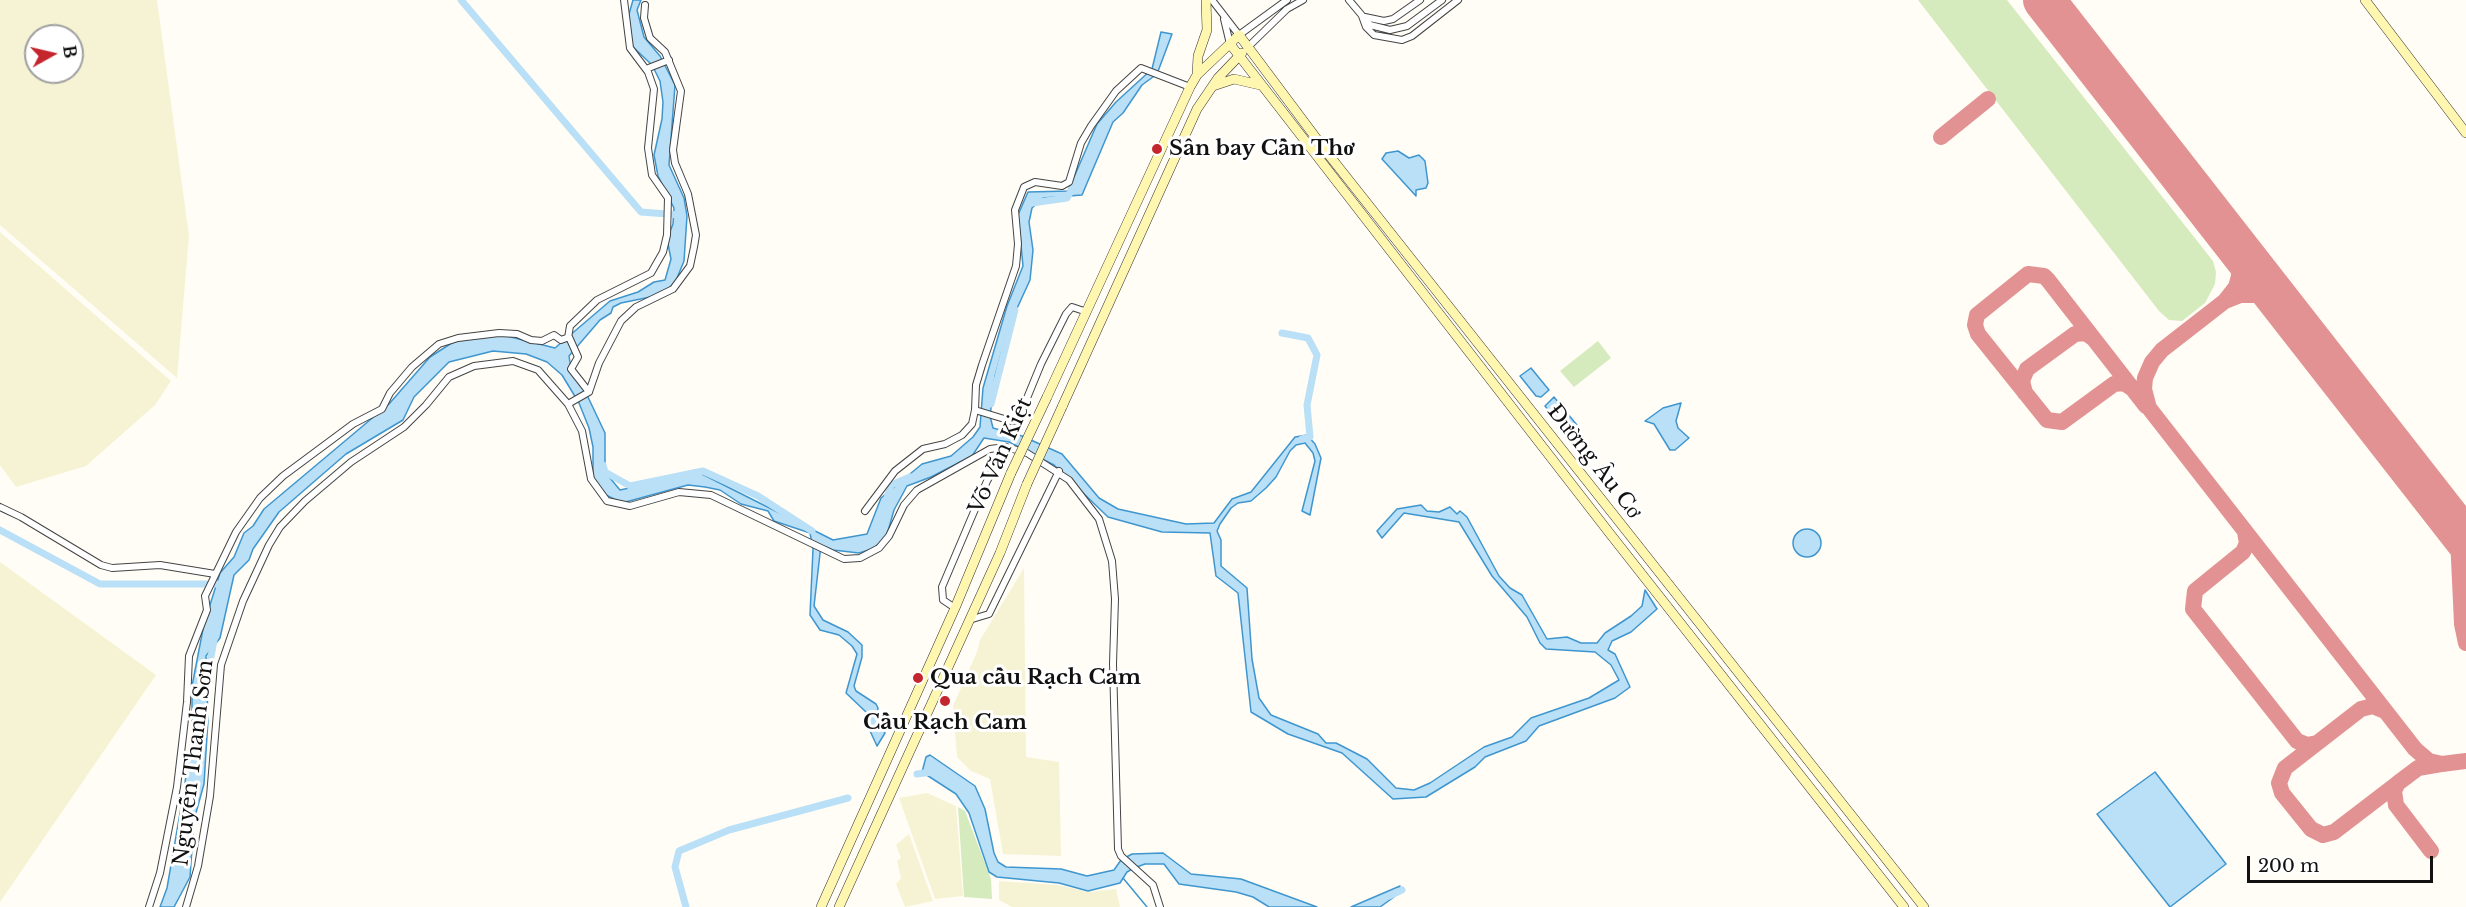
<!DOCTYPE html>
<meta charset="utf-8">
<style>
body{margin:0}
#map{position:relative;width:2466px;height:907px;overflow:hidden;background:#fffdf5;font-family:"Libre Baskerville",serif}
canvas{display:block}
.north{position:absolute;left:24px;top:24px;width:60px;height:60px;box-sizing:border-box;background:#fff;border:2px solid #a0a0a0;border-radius:50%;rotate:82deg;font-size:16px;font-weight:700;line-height:24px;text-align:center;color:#111}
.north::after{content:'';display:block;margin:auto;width:21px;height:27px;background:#c4262e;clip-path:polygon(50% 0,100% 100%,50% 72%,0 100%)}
.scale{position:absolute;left:2247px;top:856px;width:186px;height:27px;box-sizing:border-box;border:3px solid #111;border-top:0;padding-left:8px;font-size:18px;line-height:21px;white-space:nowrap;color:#111;-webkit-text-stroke:4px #fff;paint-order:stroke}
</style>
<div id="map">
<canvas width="2466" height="907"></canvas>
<div class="north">B</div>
<div class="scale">200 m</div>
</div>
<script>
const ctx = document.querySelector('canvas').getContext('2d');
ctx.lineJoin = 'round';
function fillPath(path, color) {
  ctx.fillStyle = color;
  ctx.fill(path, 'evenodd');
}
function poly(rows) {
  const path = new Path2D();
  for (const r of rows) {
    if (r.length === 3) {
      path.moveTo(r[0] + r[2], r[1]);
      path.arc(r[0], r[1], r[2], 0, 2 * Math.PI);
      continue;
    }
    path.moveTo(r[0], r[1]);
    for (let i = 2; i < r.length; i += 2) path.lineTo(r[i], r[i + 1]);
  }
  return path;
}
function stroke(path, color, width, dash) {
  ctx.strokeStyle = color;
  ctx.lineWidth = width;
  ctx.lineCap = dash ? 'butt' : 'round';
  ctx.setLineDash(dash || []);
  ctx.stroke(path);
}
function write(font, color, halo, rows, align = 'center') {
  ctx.font = font + ' "Libre Baskerville",serif';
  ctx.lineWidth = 6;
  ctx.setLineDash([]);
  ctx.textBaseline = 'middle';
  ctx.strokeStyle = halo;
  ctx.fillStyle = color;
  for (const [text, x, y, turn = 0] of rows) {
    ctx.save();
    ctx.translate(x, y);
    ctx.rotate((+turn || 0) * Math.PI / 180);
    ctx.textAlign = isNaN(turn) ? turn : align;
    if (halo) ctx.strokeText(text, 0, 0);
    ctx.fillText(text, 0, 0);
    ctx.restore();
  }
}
const farmland = poly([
 [0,0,157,0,189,236,177,378,0,225],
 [36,36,72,36,72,72,36,72],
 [0,232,171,381,155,405,86,466,16,487,0,465],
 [0,562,156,675,0,902],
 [1024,568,1026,757,1059,762,1061,856,1003,854,990,779,971,771,957,757,953,706,977,652,980,640],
 [927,793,956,806,963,896,935,899,899,798],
 [909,834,933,901,905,907,896,884,901,878,897,861,901,858,896,845],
 [999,881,1058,885,1088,892,1116,889,1120,907,1012,907,999,900]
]);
const green = poly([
 [1918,0,2007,0,2213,261,2216,272,2215,284,2205,303,2182,321,2169,320,2159,311],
 [1598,341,1611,358,1574,387,1560,371],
 [958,807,965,811,991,879,992,899,964,897]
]);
const water = poly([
 [633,0,641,0,637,10,644,37,660,56,675,85,669,165,684,198,687,216,684,261,675,283,660,295,621,303,613,307,611,313,600,320,569,356,571,369,587,395,605,433,605,472,620,490,685,476,694,470,833,540,867,534,881,498,922,464,951,456,973,437,980,427,983,388,1007,306,1023,266,1018,215,1028,192,1068,191,1097,124,1116,102,1152,69,1161,32,1172,34,1157,74,1142,85,1123,113,1113,122,1082,195,1043,198,1032,208,1029,222,1033,250,1030,280,1009,326,995,376,990,416,993,428,1022,436,1062,454,1099,498,1118,509,1186,524,1214,523,1232,499,1251,492,1295,437,1307,435,1315,444,1321,458,1310,515,1302,511,1315,461,1313,453,1305,443,1296,445,1290,451,1276,477,1266,488,1251,501,1238,503,1231,508,1220,524,1217,531,1221,540,1221,566,1247,588,1252,659,1259,698,1271,715,1318,734,1326,743,1336,743,1367,759,1396,788,1414,790,1430,783,1484,747,1512,737,1531,718,1589,698,1619,680,1611,665,1595,652,1546,649,1540,643,1527,617,1492,576,1459,522,1404,513,1382,538,1377,531,1397,509,1421,505,1427,511,1439,512,1450,507,1457,514,1460,511,1467,517,1499,576,1510,588,1522,595,1547,639,1567,637,1581,643,1597,643,1605,633,1631,616,1642,606,1645,590,1657,609,1631,632,1612,641,1608,650,1615,654,1630,687,1615,698,1539,726,1526,741,1485,757,1475,767,1426,797,1393,799,1342,753,1288,734,1251,712,1238,593,1216,576,1210,533,1162,532,1108,517,1054,465,1009,442,984,438,972,456,931,477,907,486,894,510,886,538,872,549,859,553,833,550,821,545,814,606,823,620,848,632,862,645,862,657,854,686,856,691,876,704,878,708,876,718,885,733,877,746,865,720,866,712,846,693,857,654,852,646,839,635,820,630,810,615,813,549,810,533,774,521,768,511,741,504,720,490,705,487,688,485,622,503,604,494,593,481,593,447,589,428,579,403,562,375,547,362,526,354,493,351,449,362,414,397,403,420,346,454,279,512,253,549,249,560,234,575,220,638,206,656,208,720,204,784,194,820,190,877,174,907,160,907,167,888,183,796,192,735,192,686,204,624,220,573,234,557,244,533,253,526,264,509,389,404,430,357,458,339,499,334,555,348,610,301,638,292,654,282,665,280,671,259,667,239,673,224,674,208,658,176,654,155,662,119,663,102,660,81,652,65,633,47,627,21,633,0],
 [1398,151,1409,158,1419,155,1425,161,1428,183,1426,188,1416,190,1416,196,1382,159,1386,153,1398,151],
 [1531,368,1549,390,1541,397,1536,396,1520,376,1531,368],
 [1554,397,1581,430,1573,437,1569,436,1545,406,1554,397],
 [1681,403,1676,421,1678,428,1689,438,1675,450,1670,450,1654,424,1645,421,1663,408,1681,403],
 [1807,543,14],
 [930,755,975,786,985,809,994,853,998,862,1006,867,1061,869,1087,876,1114,870,1121,860,1132,854,1163,853,1191,874,1241,879,1317,907,1269,907,1253,897,1236,892,1179,884,1164,864,1145,864,1134,868,1127,872,1120,883,1088,891,1059,883,997,877,989,872,969,813,956,794,922,772,926,757,930,755],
 [2155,772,2226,864,2170,907,2097,814,2155,772],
 [1400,886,1394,897,1380,907,1351,907,1400,886]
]);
const stream = poly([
 [1123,878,1147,907]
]);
const canal = poly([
 [461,0,641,212,680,215],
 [1032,203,1067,198,1072,189],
 [1282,333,1308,338,1317,355,1307,405,1310,437,1302,439],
 [991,404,1015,310],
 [603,465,605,472,630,486,703,471,758,496,812,531],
 [887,498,891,485,910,477],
 [0,530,100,584,224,584],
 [205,689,214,640],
 [917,774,932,772],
 [1389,896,1402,890],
 [686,907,675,867,679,851,729,830,848,798]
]);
const taxiway = poly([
 [1941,137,1988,99],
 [2225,231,2239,257,2239,276,2236,287,2225,301,2162,350,2152,362,2145,378,2144,389,2149,408,2415,749,2429,761,2442,764,2466,761],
 [2225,301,2240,295,2262,295,2273,300,2294,320],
 [2133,389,2124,383,2114,384,2062,422,2047,420,1978,334,1975,325,1977,315,2028,274,2044,276,2048,280,2146,406],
 [2025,393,2022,381,2027,369,2075,334,2086,333,2094,339],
 [2446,515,2458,538,2462,624,2466,643],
 [2245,532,2247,543,2243,552,2195,591,2193,609,2297,741,2307,745,2317,743],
 [2385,711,2373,706,2361,709,2285,768,2279,783,2282,793,2311,829,2323,835,2334,832,2398,783],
 [2431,851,2396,805,2394,791,2398,783,2418,768,2441,764]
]);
const runway = poly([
 [2044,0,2466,540]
]);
const street = poly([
 [1212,0,1239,35,1287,0],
 [1349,0,1370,25,1390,30,1407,26,1442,0],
 [1362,16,1366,27,1374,35,1402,40,1412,36,1458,0],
 [1365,17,1384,21,1393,19,1420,0],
 [1224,19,1230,44],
 [1248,47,1287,9,1303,0],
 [646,69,669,60],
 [568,338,570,326,597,300,651,273,663,252,667,235,668,198,652,175,648,148,654,89,648,72,630,48,624,0],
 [568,404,589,392,599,363,621,321,636,307,673,289,690,266,694,247,696,235,688,194,675,163,673,150,681,91,665,52,650,38,644,18,645,5],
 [975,410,976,385,982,365,1016,266,1018,244,1015,210,1024,187,1035,182,1062,186,1069,182,1081,143,1091,126,1116,91,1141,68,1190,87],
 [0,507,21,517,101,565,112,568,160,565,215,574],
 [865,511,895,471,923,449,945,444,962,435,972,424,975,410,1011,421,1018,420,1041,364,1066,314,1072,307,1087,312],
 [955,608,943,600,942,587,987,481,1006,447],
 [969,620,989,614,1059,471],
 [149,907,160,873,177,787,187,702,189,656,207,610,205,596,236,532,260,498,283,476,353,424,382,409,390,393,412,367,439,344,458,338,499,333,517,334,531,340,542,341,554,335,561,340,569,337,578,357,571,369,589,392],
 [186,907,198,866,210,796,221,665,243,601,269,545,280,527,305,501,351,462,404,427,426,405,449,377,474,366,513,361,538,370,568,404,582,431,591,479,607,501,630,506,679,492,711,495,844,559,860,558,879,548,889,536,904,505,917,490,990,449,1006,447,1027,453,1069,480,1099,519,1112,561,1115,599,1113,664,1118,849,1121,856,1153,885,1160,907]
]);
const secondary = poly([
 [2365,0,2466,133],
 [1230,44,1611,535,1904,907],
 [1197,75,1198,56,1207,30,1206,0],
 [1213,86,1234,79,1260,85],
 [1047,397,1190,87,1197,75,1239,35,1325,150,1924,907],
 [1062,407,1197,109,1218,78,1242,53],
 [821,907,955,608,1011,473],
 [839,907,1000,553,1027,484]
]);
const secondaryBridge = poly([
 [1011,473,1047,397],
 [1027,484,1062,407]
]);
const markers = [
 [1157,149,6,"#c4262e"],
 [918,678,6,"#c4262e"],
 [945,701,6,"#c4262e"]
];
const poiNames = [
 ["Sân bay Cần Thơ",1169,149],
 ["Qua cầu Rạch Cam",930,678],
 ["Cầu Rạch Cam",945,723,"center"]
];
const streetNames = [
 ["Võ Văn Kiệt",1001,456,-66],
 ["Đường Âu Cơ",1594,462,52],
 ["Nguyễn Thanh Sơn",194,763,-83]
];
fillPath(farmland, '#f6f3d4');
fillPath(green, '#d5ebbd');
fillPath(water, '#b9e0f7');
stroke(water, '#3f96cf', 1.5);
stroke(stream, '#3f96cf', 1.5);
stroke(canal, '#b9e0f7', 7);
stroke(taxiway, '#e29292', 16);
stroke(runway, '#e29292', 42);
stroke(street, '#444', 8);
stroke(secondary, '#333', 10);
stroke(street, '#fff', 6);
stroke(secondary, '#fff6b0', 9);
stroke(secondaryBridge, '#333', 10, []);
stroke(secondaryBridge, '#fff6b0', 9);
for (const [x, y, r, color] of markers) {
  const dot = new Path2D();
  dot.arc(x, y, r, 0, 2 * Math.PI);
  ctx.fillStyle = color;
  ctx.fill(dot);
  stroke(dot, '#fff', 2);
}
write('bold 21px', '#111', '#fff', poiNames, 'left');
write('21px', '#111', '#fff', streetNames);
</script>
